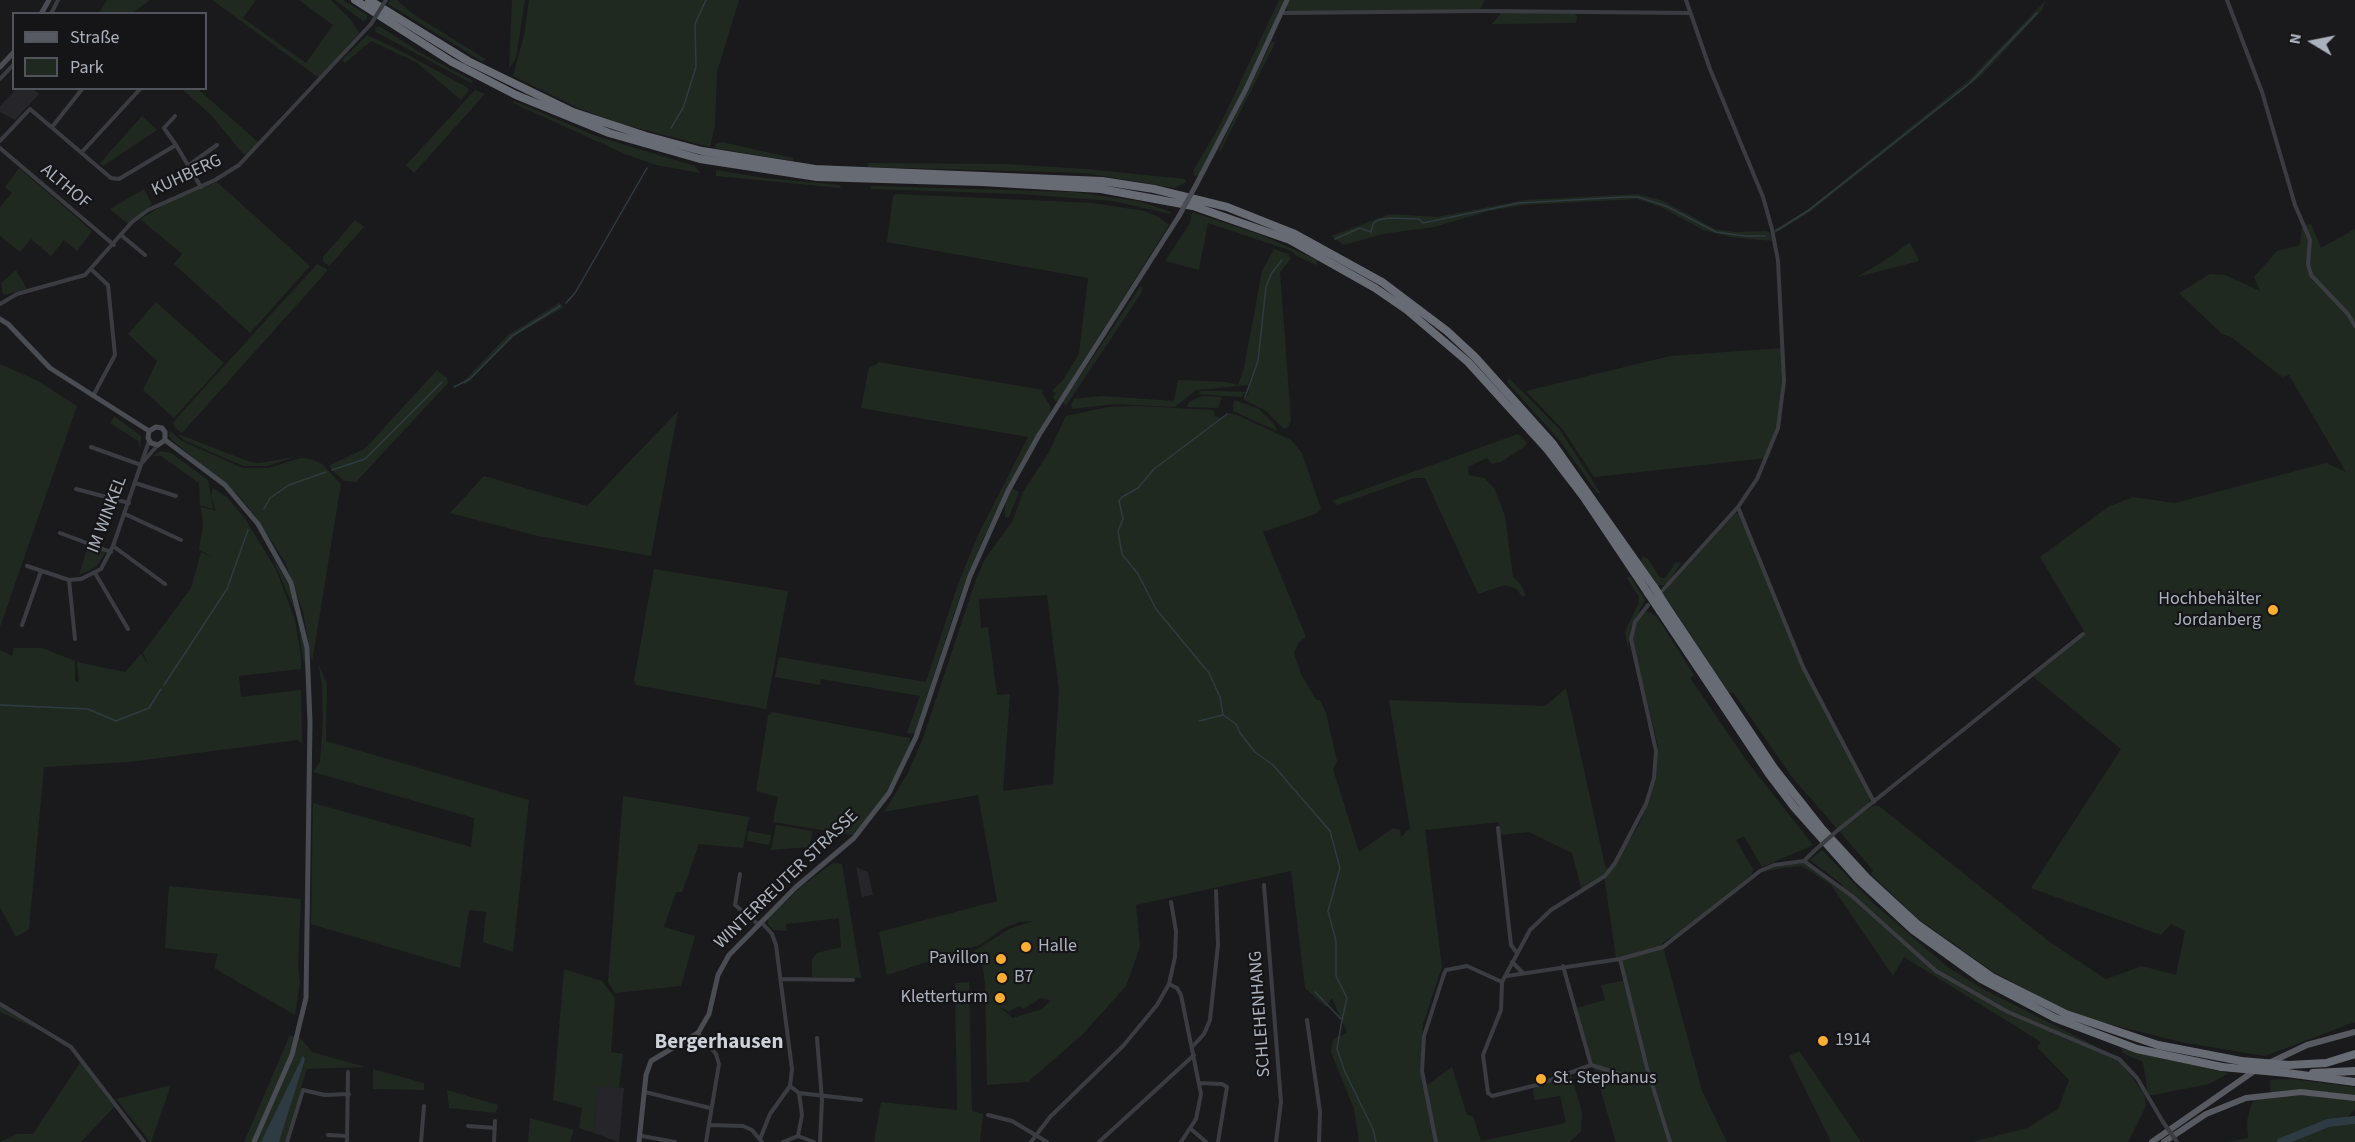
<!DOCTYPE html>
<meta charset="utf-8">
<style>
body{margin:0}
#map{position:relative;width:2355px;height:1142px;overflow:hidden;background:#1a1a1d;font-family:"Source Sans 3",sans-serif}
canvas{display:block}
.legend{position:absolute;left:12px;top:12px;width:195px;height:78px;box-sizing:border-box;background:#151518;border:2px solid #51545a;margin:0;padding:8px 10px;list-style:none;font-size:18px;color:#acb2bd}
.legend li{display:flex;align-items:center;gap:12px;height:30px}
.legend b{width:30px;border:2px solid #51545a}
.north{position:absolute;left:2283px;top:12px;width:60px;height:60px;-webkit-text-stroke:4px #151518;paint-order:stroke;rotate:280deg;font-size:16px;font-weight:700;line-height:24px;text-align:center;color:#acb2bd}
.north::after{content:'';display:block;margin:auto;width:21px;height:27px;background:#acb2bd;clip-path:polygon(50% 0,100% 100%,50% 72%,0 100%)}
</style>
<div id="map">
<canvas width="2355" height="1142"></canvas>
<ul class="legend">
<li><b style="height:8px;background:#575a61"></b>Straße</li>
<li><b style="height:16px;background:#202920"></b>Park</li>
</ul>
<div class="north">N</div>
</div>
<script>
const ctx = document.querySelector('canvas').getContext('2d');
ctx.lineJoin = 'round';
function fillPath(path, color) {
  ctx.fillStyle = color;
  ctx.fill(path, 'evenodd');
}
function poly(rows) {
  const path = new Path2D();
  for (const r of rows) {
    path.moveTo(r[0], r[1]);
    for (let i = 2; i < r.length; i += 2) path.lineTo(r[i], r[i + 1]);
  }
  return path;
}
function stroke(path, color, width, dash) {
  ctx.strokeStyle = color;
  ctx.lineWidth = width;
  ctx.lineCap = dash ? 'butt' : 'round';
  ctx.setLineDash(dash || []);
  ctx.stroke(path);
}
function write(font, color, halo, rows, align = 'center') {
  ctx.font = font + ' "Source Sans 3",sans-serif';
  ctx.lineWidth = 4.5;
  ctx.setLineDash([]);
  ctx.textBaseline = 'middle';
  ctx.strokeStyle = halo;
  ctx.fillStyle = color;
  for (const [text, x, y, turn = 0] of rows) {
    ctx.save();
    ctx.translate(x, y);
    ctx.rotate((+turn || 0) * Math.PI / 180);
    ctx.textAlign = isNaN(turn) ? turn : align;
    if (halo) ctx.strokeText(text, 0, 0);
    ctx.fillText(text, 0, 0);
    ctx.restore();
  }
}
const built = poly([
 [17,88,33,89,39,94,15,120,0,112,0,106],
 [856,867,868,872,873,895,862,897],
 [599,1085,624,1088,619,1142,594,1133]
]);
const green = poly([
 [107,0,150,0,132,13,99,13],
 [212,0,256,0,243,18,306,63,333,25,299,0,331,0,351,20,359,33,319,78],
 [335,0,343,0,367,15,367,19,363,21],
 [390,0,397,0,413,14,485,59,483,62,388,4],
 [512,0,525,0,516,58,509,69],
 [529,0,739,0,717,72,715,126,710,147,622,124,578,108,513,76,524,35],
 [1279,0,1284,0,1246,84,1199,175,1194,176,1193,171,1219,127],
 [1289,0,1485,0,1480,9,1306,12,1288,11,1286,8],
 [2046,0,2042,10,1982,75,1810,212,1775,233,1774,230,1807,210,1969,80],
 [1502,12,1575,14,1577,17,1576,23,1492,24],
 [379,26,421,53,473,81,471,83,376,32,375,28],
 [367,35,403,52,468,88,468,91,461,100,416,62,371,41,345,63,342,60],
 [1272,41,1275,43,1220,152,1219,150],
 [182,89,198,89,259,143,249,154,243,154,212,116],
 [475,90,485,94,414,173,406,165],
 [514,101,596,136,695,166,700,173,656,165,625,154,513,103],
 [142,116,157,130,103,166,100,163],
 [722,142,793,158,793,161,714,148,716,144],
 [868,163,1005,164,1086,169,1185,179,1186,182,1175,188,1085,173,868,167],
 [19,168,92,231,77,251,64,240,51,256,31,239,20,252,0,236,0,207,12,193,5,187],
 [716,170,765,178,840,185,841,188,716,176],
 [217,182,310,266,250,333,174,264,182,254,140,219,172,200],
 [871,186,1074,192,1138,201,1171,212,1171,214,1113,201,1020,194,871,189],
 [144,189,152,204,128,224,110,209],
 [896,194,1093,203,1144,211,1159,217,1169,225,1058,401,1055,401,1053,397,1056,393,1052,391,1063,380,1079,354,1088,278,887,242,893,196],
 [1638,194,1663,201,1715,229,1735,232,1766,231,1770,233,1773,241,1730,237,1703,230,1661,207,1637,199,1524,205,1489,211,1434,227,1383,234,1344,245,1331,236,1390,214,1437,217,1525,200],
 [1192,212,1261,235,1318,260,1316,265,1295,255,1292,251,1208,223,1199,270,1165,261,1190,223],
 [355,220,364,227,329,266,323,261,323,257],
 [2311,224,2321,248,2355,229,2355,1022,2265,1056,2181,1042,2093,1020,2055,1005,1992,971,1917,918,1871,874,1873,870,1792,777,1733,692,1728,694,1663,593,1735,513,1741,513,1800,662,1870,797,1869,803,1862,813,1873,806,1879,806,2051,943,2106,979,2142,966,2176,975,2185,931,2171,924,2161,935,2031,888,2121,749,2031,675,2084,631,2040,557,2108,507,2133,497,2175,503,2326,463,2346,472,2289,375,2282,377,2231,337,2222,334,2179,293,2210,274,2225,275,2260,291,2254,277,2277,251,2300,245,2302,226],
 [1910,242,1919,261,1857,277,1890,257],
 [1274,249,1288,254,1291,259,1280,272,1291,421,1288,427,1284,429,1266,411,1243,399,1248,395,1252,374,1248,385,1196,390,1175,407,1114,404,1072,409,1071,404,1074,399,1102,396,1174,401,1178,380,1226,382,1238,385,1244,368,1262,271],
 [317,264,328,270,182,433,175,428,173,423,185,409],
 [16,270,27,289,3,295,1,283],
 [1141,285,1142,292,1066,406,1063,402],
 [156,302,224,363,174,418,143,390,157,361,128,334],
 [559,303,564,307,516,335,465,385,463,382,508,335],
 [1782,348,1783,372,1777,423,1766,458,1594,477,1563,430,1526,391,1670,356],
 [878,362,1044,390,1042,393,1051,407,1050,414,1019,465,982,541,958,601,915,733,912,734,907,733,920,696,821,679,820,685,775,677,779,657,926,682,958,584,978,535,1028,437,861,408,869,367,877,364],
 [0,364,38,381,77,406,0,627],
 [437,370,447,378,448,383,356,482,344,481,328,466,364,449,371,442],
 [1509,378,1560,430,1601,494,1597,493,1560,441,1507,382],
 [1201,391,1218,391,1246,392,1241,397,1198,394],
 [1202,396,1222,397,1218,408,1187,407,1189,402],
 [1234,400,1259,409,1273,423,1277,431,1233,411],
 [1137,406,1213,410,1215,416,1222,419,1228,413,1237,415,1291,440,1302,453,1321,509,1315,514,1263,532,1306,637,1299,642,1294,653,1301,674,1316,700,1320,700,1326,713,1337,761,1333,769,1359,852,1393,828,1400,830,1401,837,1410,828,1389,700,1545,706,1566,688,1605,866,1610,871,1640,823,1655,781,1658,747,1632,638,1634,627,1643,613,1647,611,1657,617,1694,675,1690,678,1695,685,1746,760,1813,845,1762,867,1744,836,1736,840,1753,869,1752,874,1687,928,1662,943,1702,1091,1727,1142,1616,1142,1576,1008,1605,1000,1601,985,1627,980,1621,957,1616,958,1604,875,1582,891,1572,853,1529,832,1500,835,1499,822,1425,830,1442,967,1423,1024,1420,1071,1423,1088,1452,1067,1467,1115,1473,1116,1481,1141,1566,1123,1560,1096,1534,1100,1533,1089,1571,1074,1582,1112,1581,1131,1570,1142,1359,1142,1354,1109,1331,1052,1333,1039,1347,1033,1332,998,1326,1007,1305,988,1291,871,1136,905,1140,947,1126,986,1083,1034,1028,1082,987,1085,985,984,983,968,974,951,1011,928,1034,921,1019,922,1002,929,982,944,887,975,879,932,997,901,978,795,884,812,908,773,923,738,977,577,985,559,1013,520,1023,492,1049,452,1066,416,1108,407],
 [1047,595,1059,691,1053,784,1003,791,1010,694,997,695,988,627,981,628,979,599],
 [1041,998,1051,1001,1042,1009,1013,1018,999,1007,1009,1011,1020,1006,1023,1009],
 [678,411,651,556,538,536,450,513,484,476,587,506],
 [114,416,141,436,140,449,138,441,110,423],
 [170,431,182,441,243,468,269,468,301,458,311,459,322,464,341,484,312,662,303,612,285,562,255,516,238,495,173,441,169,436],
 [178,434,250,462,259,463,295,457,267,466,243,466,184,440],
 [1518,434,1527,443,1524,447,1501,462,1492,464,1487,458,1468,467,1469,475,1484,478,1494,488,1505,516,1513,577,1521,585,1526,595,1522,597,1517,589,1505,585,1478,594,1425,478,1414,478,1337,505,1332,501],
 [160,451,171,453,208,480,213,509,200,505,199,483,161,456,153,456],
 [213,488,227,497,245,519,276,569,295,620,301,656,301,669,239,676,241,697,301,690,302,743,297,740,129,762,44,767,29,929,16,937,0,907,0,650,12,656,14,648,42,648,75,661,75,681,79,682,77,662,125,672,141,654,149,666,143,653,191,588,201,552,213,558,199,549,203,525,201,507,216,511,211,496],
 [1011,488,1019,492,1009,517,1005,517,1005,500],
 [88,546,106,552,96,567,79,575],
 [271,554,290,588,306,655,304,665,297,616],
 [1643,556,1649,560,1660,578,1665,578,1676,562,1681,563,1669,581,1664,585,1658,585,1645,568,1641,560],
 [654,569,788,591,766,709,636,685,634,680],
 [1630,576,1645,600,1631,627,1628,649,1625,631,1639,603,1639,597,1627,578],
 [318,663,327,684,326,741,529,800,513,952,483,942,486,912,469,910,460,968,311,924,313,803,471,847,474,818,313,772,320,762,323,720,322,685],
 [772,712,910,738,910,744,901,767,881,802,853,835,773,822,778,797,756,791,768,716],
 [623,796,749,817,743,848,699,844,682,892,676,892,664,927,695,936,681,986,615,993,608,982],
 [776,825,813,831,809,847,771,850],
 [748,831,771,835,769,845,747,841],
 [1822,850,1874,904,1949,968,1985,990,2109,1053,2122,1064,2144,1094,2146,1106,2128,1142,1972,1142,2027,1128,2058,1109,2069,1080,2037,1047,2041,1042,1904,957,1893,976,1831,885,1807,869,1802,866,1783,868,1764,872,1751,878,1774,867,1804,863,1841,888,1843,885,1810,860],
 [833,863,842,864,861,978,813,977,812,974,812,960,817,953,841,947,839,918,786,924,787,931,774,930,768,924,768,919,802,886],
 [169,886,301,899,298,965,300,983,295,1015,214,968,218,954,165,948],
 [564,969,602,981,615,998,611,1052,623,1054,619,1088,599,1086,594,1133,579,1128,582,1108,553,1100],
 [969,982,972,1111,983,1114,980,1142,874,1142,881,1102,957,1110,955,983],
 [0,1006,36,1027,37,1029,0,1012],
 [290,1035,301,1039,312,1052,365,1067,307,1069,285,1142,244,1142],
 [2121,1048,2179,1062,2229,1073,2209,1084,2148,1096,2143,1062,2123,1053],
 [1800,1051,1800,1052,1861,1142,1831,1142,1789,1056],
 [81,1061,114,1107,81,1142,0,1142,17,1134,33,1134],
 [373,1069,424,1083,424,1090,373,1089],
 [2292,1079,2355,1087,2355,1109,2345,1119,2347,1125,2355,1124,2355,1142,2228,1142,2248,1138,2247,1121,2250,1109,2254,1099,2271,1097,2270,1080],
 [171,1085,151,1142,150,1142,116,1099],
 [447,1090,498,1105,496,1113,449,1108],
 [530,1118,574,1130,570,1142,528,1142]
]);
const water = poly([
 [303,1056,305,1059,279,1142,261,1142]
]);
const stream = poly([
 [671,128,683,108,696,67,695,24,706,0],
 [1776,231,1809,210,1970,83,2037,13],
 [1335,239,1360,228,1371,232,1373,224,1378,220,1390,218,1419,219,1423,223,1519,203,1625,197,1638,197,1666,206,1716,232,1745,236,1765,236],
 [566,303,575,293,647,168],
 [454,387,470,379,512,336,560,306],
 [1245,397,1258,361,1266,287,1271,274,1282,260],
 [332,470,365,459,442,382],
 [264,509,270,498,289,485,326,472],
 [164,685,227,589,248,530],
 [0,705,88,709,116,721,149,708,161,689],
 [1223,715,1220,697,1209,673,1156,609,1138,574,1122,554,1118,531,1123,519,1119,501,1122,497,1138,488,1154,469,1227,414],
 [1199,721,1223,715,1236,724,1240,733,1255,752,1273,765,1330,831,1340,868,1328,911,1336,941,1336,976,1347,998,1342,1020],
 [1315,992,1342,1020,1337,1049,1345,1072,1373,1129,1376,1142]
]);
const river = poly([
 [2281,1142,2328,1123,2355,1120]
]);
const street = poly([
 [2227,0,2262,92,2295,205,2310,240,2308,264,2311,275,2348,314,2355,326],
 [1281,13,1484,11,1690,13],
 [51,14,58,0],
 [0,79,14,64],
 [175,116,164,128,176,145],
 [52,127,83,88],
 [0,141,30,109,111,178,119,179,176,145,201,187],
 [0,148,114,245],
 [82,152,141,88],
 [189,165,217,145],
 [121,235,145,255],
 [92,270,108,285,115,355,93,396],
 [0,304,17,294,85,275,132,222,148,210,215,180,239,165,371,24],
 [91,447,141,465],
 [142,463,158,445],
 [135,483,176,496],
 [76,489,129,503],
 [1738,507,1803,667,1874,802],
 [125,514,181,540],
 [60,533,111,552],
 [113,546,165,584],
 [27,566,69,580,81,579,101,569,113,546,149,441],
 [95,573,128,629],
 [69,580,75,639],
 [1662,591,1738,507,1757,479,1778,428,1784,381,1778,261,1772,229,1763,197,1710,69,1686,0],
 [22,625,41,571],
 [1498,828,1511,945,1517,953],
 [1838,830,2083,634],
 [1804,861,1852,896,1936,971,2008,1012,2119,1059,2137,1078,2163,1122],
 [740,874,735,905,758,924],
 [1264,885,1281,1102,1276,1142],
 [1620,959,1647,1068,1670,1142],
 [1512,962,1522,972],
 [1507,976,1620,959,1663,947,1760,871,1774,865,1804,861,1814,851],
 [781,979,853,980],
 [1502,982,1530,930,1551,910,1605,876,1615,863,1646,804,1654,778,1656,751,1631,639,1635,622,1648,605],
 [1502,982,1501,1010,1483,1055,1488,1093,1492,1096,1537,1085,1591,1065,1563,966],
 [1169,984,1177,988,1181,995,1201,1094,1196,1119,1181,1142],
 [0,1004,71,1047,144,1142],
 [1307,1020,1320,1112,1319,1142],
 [698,1033,716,1054,719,1064,706,1142],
 [817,1038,822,1100,820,1142],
 [1193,1046,1204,1034,1210,1020,1218,945,1216,891],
 [1591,1065,1653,1084],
 [1200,1083,1222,1084,1227,1087,1218,1142],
 [790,1086,799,1093,861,1100],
 [645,1092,710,1108],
 [988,1115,1012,1121,1047,1142],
 [710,1125,743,1126,752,1130,762,1142],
 [468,1126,495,1128],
 [1191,1129,1206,1142],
 [328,1135,347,1136],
 [642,1136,675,1142],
 [798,1136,802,1115,799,1093],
 [760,1139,770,1114,790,1086,792,1069,776,945,772,934,761,922],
 [287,1142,303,1090,325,1095,349,1094],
 [347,1142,348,1072],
 [421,1142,424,1106],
 [494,1142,495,1121],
 [783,1142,798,1136,814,1142],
 [1031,1142,1050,1117,1123,1046,1157,1005,1169,984,1175,957,1176,931,1171,902],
 [1099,1142,1194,1055],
 [1436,1142,1422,1071,1424,1036,1444,974,1446,970,1467,966,1502,982]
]);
const secondary = poly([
 [41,14,49,0],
 [0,67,14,52],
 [1196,185,1246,89,1287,0],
 [0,319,8,324,50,368,149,431],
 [149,431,148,438,151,443,158,445,165,440],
 [149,431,156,427,162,428,165,432,165,440],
 [165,440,225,485,258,524,291,583,307,648,310,722,306,998,292,1055,254,1142],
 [639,1142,646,1075,651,1061,698,1033,709,1014,718,975,729,955,796,887,854,838,889,793,916,737,970,576,1008,491,1039,435,1179,216]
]);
const primary = poly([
 [2269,1063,2307,1045,2355,1032],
 [2152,1142,2257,1069],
 [2164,1142,2206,1114,2246,1098,2301,1092,2355,1098]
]);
const highway = poly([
 [355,0,452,62,516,95,609,133,700,159,817,177,982,182,1101,189,1193,206,1290,240,1375,288,1407,310,1468,362,1547,449,1583,496,1648,593],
 [369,0,468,61,573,112,646,136,702,151,815,169,1102,181,1154,189,1227,207,1295,234,1382,282,1447,331,1475,357,1553,444,1654,587],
 [1666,606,1774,768,1822,829,1867,878,1917,924,1992,977,2066,1014,2158,1045,2241,1061],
 [1660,611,1769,774,1794,807,1858,879,1913,930,1981,979,2055,1018,2137,1049,2222,1067],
 [2289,1065,2326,1063,2355,1054],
 [2287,1073,2355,1082],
 [2313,1073,2355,1071]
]);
const streetBridge = poly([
 [371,24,386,0],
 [1814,851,1838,830],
 [2163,1122,2177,1142]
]);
const secondaryBridge = poly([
 [1179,216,1196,185]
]);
const highwayBridge = poly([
 [1654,587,1666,606],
 [1648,593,1660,611],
 [2241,1061,2289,1065],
 [2222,1067,2287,1073]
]);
const markers = [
 [2273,610,6,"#fdae32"],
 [1026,947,6,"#fdae32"],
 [1001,959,6,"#fdae32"],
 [1002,978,6,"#fdae32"],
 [1000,998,6,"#fdae32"],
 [1823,1041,6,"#fdae32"],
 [1541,1079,6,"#fdae32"]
];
const streetNames = [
 ["KUHBERG",187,176,-25],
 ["ALTHOF",65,187,40],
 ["IM WINKEL",108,515,-69],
 ["WINTERREUTER STRASSE",787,880,-44],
 ["SCHLEHENHANG",1261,1014,-94]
];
const poiNames = [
 ["Hochbehälter",2261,600,"right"],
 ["Jordanberg",2261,621,"right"],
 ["Halle",1038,947],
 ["Pavillon",989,959,"right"],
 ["B7",1014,978],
 ["Kletterturm",988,998,"right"],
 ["1914",1835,1041],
 ["St. Stephanus",1553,1079]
];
const quarterNames = [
 ["Bergerhausen",719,1043]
];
fillPath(built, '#26262a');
fillPath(green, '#202920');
fillPath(water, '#2f3b42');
stroke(stream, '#2f3b42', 1.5);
stroke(river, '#2f3b42', 8);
stroke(street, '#3b3c42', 4);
stroke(secondary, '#494c52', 5);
stroke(primary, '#575a61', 6);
stroke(highway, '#676b73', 8);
stroke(streetBridge, '#3b3c42', 4);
stroke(secondaryBridge, '#494c52', 5);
stroke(highwayBridge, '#676b73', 8);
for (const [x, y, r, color] of markers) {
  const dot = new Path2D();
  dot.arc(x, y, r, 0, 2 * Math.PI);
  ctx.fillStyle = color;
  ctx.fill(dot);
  stroke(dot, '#151518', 2);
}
write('18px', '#acb2bd', '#151518', streetNames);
write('18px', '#acb2bd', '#151518', poiNames, 'left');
write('bold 21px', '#cdd1d9', '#151518', quarterNames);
</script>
